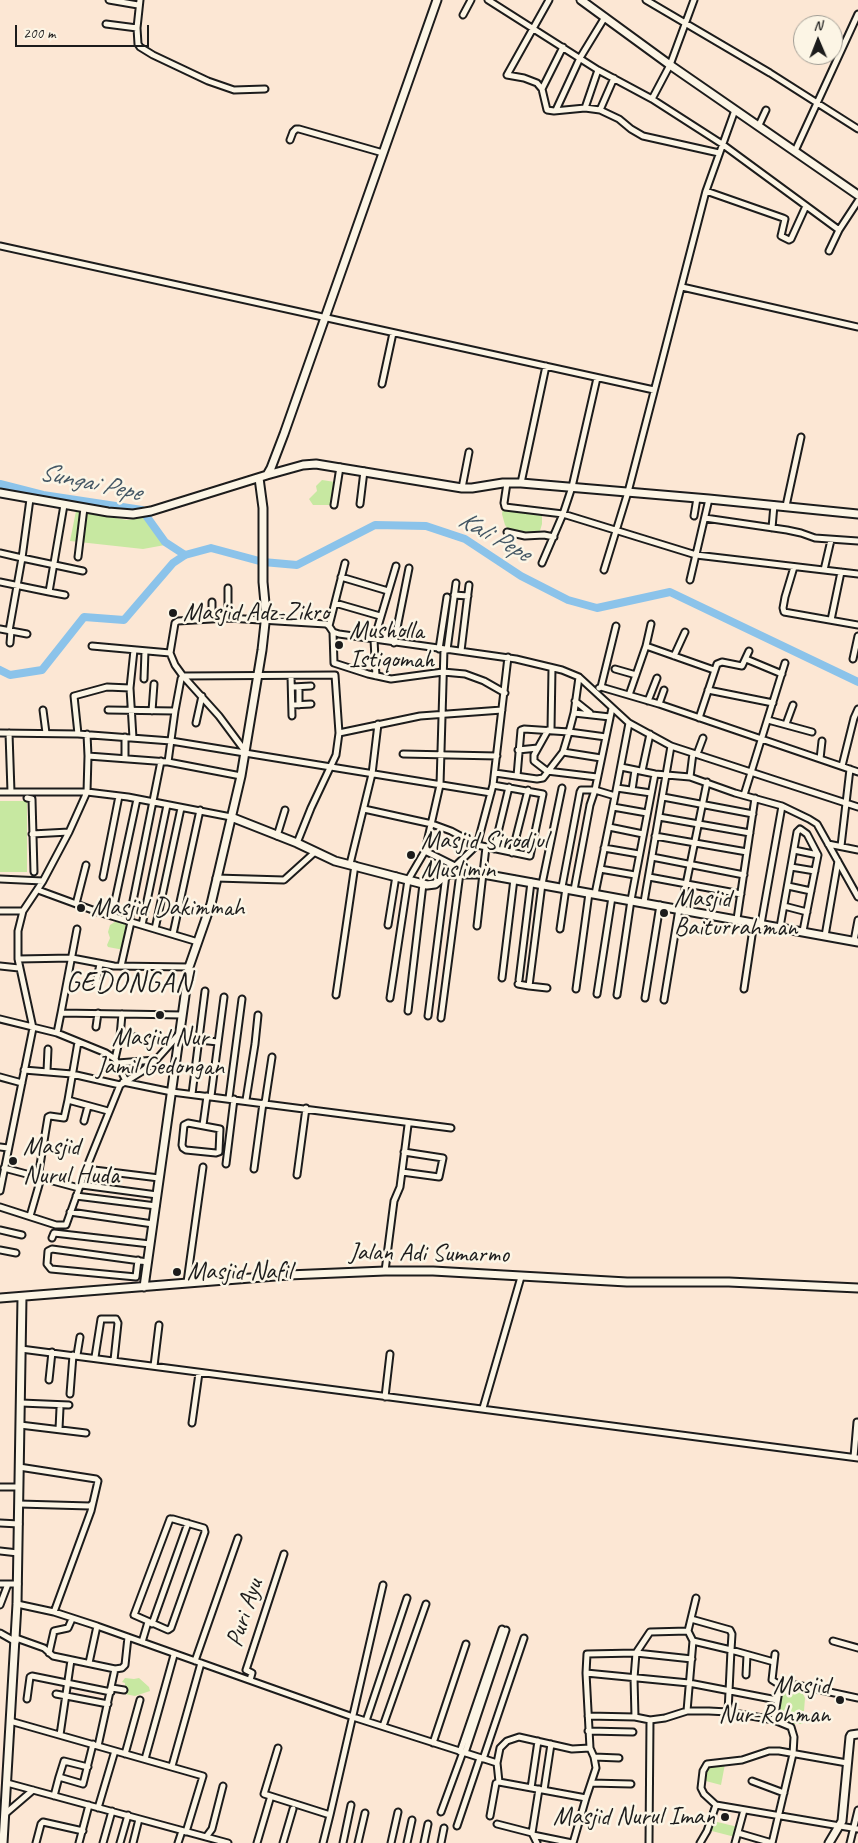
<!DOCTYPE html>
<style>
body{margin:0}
#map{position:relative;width:858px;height:1843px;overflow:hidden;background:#fce7d4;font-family:Caveat,sans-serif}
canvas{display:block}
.north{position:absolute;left:793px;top:15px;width:50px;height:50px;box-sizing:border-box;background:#fcf5e5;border:1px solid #a29e95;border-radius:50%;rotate:359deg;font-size:14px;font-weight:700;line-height:20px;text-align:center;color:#1c1c1c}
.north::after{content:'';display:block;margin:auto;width:18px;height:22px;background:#1c1c1c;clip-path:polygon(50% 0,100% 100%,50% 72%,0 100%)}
.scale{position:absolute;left:15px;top:25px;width:134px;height:22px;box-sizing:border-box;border:2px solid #1c1c1c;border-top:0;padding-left:6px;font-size:15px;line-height:18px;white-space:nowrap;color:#1c1c1c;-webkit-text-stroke:4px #fcf5e5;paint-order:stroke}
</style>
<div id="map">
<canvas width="858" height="1843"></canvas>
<div class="north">N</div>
<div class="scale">200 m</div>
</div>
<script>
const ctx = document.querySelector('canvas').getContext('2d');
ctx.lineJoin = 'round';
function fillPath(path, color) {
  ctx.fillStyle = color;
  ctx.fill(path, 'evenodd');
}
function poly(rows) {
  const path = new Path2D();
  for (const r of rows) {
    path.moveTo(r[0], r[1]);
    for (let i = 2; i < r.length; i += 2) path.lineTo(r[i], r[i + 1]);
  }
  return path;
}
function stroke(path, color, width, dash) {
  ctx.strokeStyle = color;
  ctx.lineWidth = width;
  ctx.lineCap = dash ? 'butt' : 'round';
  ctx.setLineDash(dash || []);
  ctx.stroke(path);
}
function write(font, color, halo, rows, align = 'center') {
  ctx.font = font + ' Caveat,sans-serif';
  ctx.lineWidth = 5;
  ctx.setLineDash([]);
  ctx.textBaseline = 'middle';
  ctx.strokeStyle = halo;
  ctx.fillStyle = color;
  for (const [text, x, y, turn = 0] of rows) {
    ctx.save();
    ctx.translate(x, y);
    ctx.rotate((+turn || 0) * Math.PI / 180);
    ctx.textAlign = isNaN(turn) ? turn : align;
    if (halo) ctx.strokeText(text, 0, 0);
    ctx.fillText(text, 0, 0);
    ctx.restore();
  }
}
const green = poly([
 [322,480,335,482,332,505,313,505,309,499,317,491,316,486],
 [503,508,542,514,542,524,539,534,533,535,509,530,505,525,502,514],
 [76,511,127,520,145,517,165,545,143,549,70,541],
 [0,801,27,801,27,872,0,872],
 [118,920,130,924,124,950,108,947,107,945,110,938,108,932,110,925],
 [125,1678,134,1679,139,1678,149,1687,150,1691,135,1696,125,1694,125,1683,122,1682],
 [784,1686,800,1688,805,1698,803,1724,791,1724,776,1719,781,1687],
 [725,1764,721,1785,702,1780,704,1770,709,1765],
 [713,1821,738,1827,735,1837,708,1830]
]);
const river = poly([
 [0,484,43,495,142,510,165,542,185,555],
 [0,670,10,675,42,670,84,617,124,620,173,563,185,555,211,548,263,562,297,565,375,525,426,526,465,539,521,576,568,600,597,608,670,592,858,682]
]);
const street = poly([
 [109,0,138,5],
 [140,0,137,28,138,44,140,47,153,55,208,81,234,90,265,89],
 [488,0,598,70,652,99,722,144,839,230],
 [549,0,507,75,524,78,537,83,542,89,547,110,554,111,585,108,600,110,619,119,631,129,643,136,719,153],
 [646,0,770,73,858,129],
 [463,15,471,0],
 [106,24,137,28],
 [542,89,563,47],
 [652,99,670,65,694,0],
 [585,108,598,70],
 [556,110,580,58,605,17],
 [600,110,614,78],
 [759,125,766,110],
 [290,140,293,132,296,129,299,129,383,153],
 [795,151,858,14],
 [706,191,783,218,785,219,781,236,789,240,791,239,806,206],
 [0,246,654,390],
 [829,251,839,230,858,201],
 [682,287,858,327],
 [382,384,393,333],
 [507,483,504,503,505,507,563,514,696,555,858,574],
 [521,483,546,366],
 [462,488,469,452],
 [30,499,22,558,83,571],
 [360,504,364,471],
 [334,505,340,467],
 [786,506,801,437],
 [694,516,697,498],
 [705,518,787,530,801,533,815,538,858,541],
 [772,528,774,505],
 [507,532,525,536,544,535,554,537],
 [0,553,22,558,9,631],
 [78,557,84,508],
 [542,563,563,514,572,487,597,378],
 [794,567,785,597,783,608,784,612,858,625],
 [604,570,628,492,706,191,735,110],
 [824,570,831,540],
 [341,577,388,591],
 [690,580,709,499],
 [0,582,49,592,64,505],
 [49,592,65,595],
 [454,595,468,596],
 [335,603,380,616],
 [212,618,212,602],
 [228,618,228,588],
 [831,620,841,572],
 [329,626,345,563],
 [0,629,27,634],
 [333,632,334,663,368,674,391,679,443,672,465,674,484,681,505,693],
 [10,643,11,631],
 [394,643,409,568],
 [92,646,170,653,175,665,183,676,219,716,245,751],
 [646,646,714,670],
 [439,649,447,597],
 [447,650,456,583],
 [461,651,469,585],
 [170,653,175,623,178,621,228,618,326,624,329,626,333,632,339,634,516,659,562,670,579,677,629,723,671,746,858,807],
 [674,656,685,632],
 [746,659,782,674],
 [853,659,858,636],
 [615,669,636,675],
 [291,676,292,716],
 [376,676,374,640,396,566],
 [144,679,145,651],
 [292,687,311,686],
 [299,687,299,705],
 [601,687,659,704,858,772],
 [130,688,134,650],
 [599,688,601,687,616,626],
 [708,690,773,703],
 [629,695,646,646,651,624],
 [575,701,590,713],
 [648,701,657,678],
 [659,704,664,690],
 [292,705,311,704],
 [43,710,46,733],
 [108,710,175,711],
 [152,711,154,684],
 [574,713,579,677],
 [699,718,717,664,722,662,742,666,749,651],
 [768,720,812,732],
 [196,723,202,696],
 [786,724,793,705],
 [548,730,534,755,534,761,547,771,597,777],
 [551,730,552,668],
 [0,733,78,734,171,741,491,793],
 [9,733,11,792],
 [339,733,420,716,502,710],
 [78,734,74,696,107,687,130,688,133,738],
 [606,737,569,732,574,713,610,717],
 [518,750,538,748],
 [563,752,601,758],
 [403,754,497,756],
 [697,754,703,738],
 [88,756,168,762,241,776],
 [125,758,125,737],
 [820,759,822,741],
 [168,762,175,711,181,679,183,676,335,675,339,733,336,755,311,808,297,843],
 [842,766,854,718,858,709],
 [621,767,655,774,690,777,735,793,782,806,809,819,817,824,858,897],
 [642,771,650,734],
 [495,773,537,779,543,778,563,752,569,732,524,729,521,730,517,776],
 [690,777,693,753],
 [617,788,651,793],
 [632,790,635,770],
 [0,792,87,792,128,797,231,817],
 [744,795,785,663],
 [615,796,629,723],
 [663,797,753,814],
 [27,798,32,799,34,872],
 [613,807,647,813],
 [364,809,432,824,451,831,477,845,530,856,543,794,493,785],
 [659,817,750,833],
 [609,827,643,834],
 [32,834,69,832],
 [277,836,285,810],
 [655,836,747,852],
 [828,844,858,850],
 [841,846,850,769],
 [604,848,639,854],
 [494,849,509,787],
 [794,850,818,855],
 [425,851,455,866],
 [512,853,528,790],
 [652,857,744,875],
 [350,864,372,774,378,724],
 [791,867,815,871],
 [600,869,635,875],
 [447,874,477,845,493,785,508,657],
 [103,877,119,796],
 [649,877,741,894],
 [216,878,284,880,315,852],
 [0,879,43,881],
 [788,886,811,891],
 [562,887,580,792,581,790,595,790,615,796,595,894],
 [38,890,98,912,198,942],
 [574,890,590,805,595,790,612,708],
 [631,900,655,774],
 [644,902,671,746],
 [76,904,86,865],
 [784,906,807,912],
 [681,909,707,782],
 [0,911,23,911],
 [112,915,137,799],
 [737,919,755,798],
 [129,921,161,761],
 [761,924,782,806],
 [142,925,167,805],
 [388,925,396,876],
 [477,926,486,847],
 [780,927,797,832,800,829,807,834,818,855,803,931],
 [155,929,181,808],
 [560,929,566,888],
 [173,934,200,810],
 [825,936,838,861],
 [854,941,858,920],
 [18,959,72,958,114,966,189,967],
 [0,966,19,968],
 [121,966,131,922],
 [502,978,514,879],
 [519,980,531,882],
 [96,984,100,964],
 [518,984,529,986,542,884,562,788],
 [529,986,547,988],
 [576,989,589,893],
 [744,989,754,922],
 [597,994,612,897],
 [336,995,355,865],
 [617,995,631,900],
 [390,998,408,880,425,851,440,785,444,649],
 [645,998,660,905],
 [664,1000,679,909],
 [408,1011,423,884],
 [61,1013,77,929],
 [428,1016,446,875],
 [441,1018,460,873],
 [0,1019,57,1033,106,1053,115,1059,126,1081],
 [96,1027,98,1013],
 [57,1033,61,1013,182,1015],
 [120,1037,136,1037],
 [199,1040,218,1042],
 [78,1042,68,1100,108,1111],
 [115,1059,120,1037,122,1014],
 [118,1063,155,1060],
 [24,1070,72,1074,120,1085],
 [47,1071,48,1049],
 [0,1077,22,1083],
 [123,1082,172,1092,451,1128],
 [192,1094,205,991],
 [211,1096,224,997],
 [229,1098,242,999],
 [246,1100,255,1044,258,1015],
 [265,1103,272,1057],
 [84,1121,88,1106],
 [188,1123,220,1129,219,1152,216,1153,186,1150,183,1148,182,1145,184,1125,188,1123],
 [203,1125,207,1096],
 [0,1147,8,1148],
 [226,1164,234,1099],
 [4,1168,79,1188],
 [86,1169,159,1178],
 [254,1169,263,1103],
 [402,1172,439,1177,443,1158,404,1152],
 [297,1175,306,1108],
 [38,1177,48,1117,50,1116,64,1118,68,1100],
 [82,1185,157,1195],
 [0,1191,33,1028,18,959,18,931,23,911,43,881,69,832,87,792,88,756,87,734],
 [76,1196,156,1206],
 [0,1207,56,1225,66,1225,86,1169,120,1085,141,1072,156,1060,180,1033],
 [70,1212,153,1224],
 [30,1216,41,1178],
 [0,1230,22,1235],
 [52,1238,54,1233,150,1244],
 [0,1250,16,1253],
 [138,1260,136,1277,51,1269,47,1264,48,1251,52,1249,148,1262],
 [385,1271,394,1201,400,1187,408,1125],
 [187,1282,203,1167],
 [21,1349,858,1458],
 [77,1355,80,1337],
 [95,1357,101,1319,116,1319,118,1323,114,1360],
 [154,1366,159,1325],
 [49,1380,52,1352],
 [70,1394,73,1355],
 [385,1397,390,1354],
 [21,1403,69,1405],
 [483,1408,521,1277],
 [192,1423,199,1373],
 [20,1425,86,1433],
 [59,1429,60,1408],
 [854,1457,857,1422],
 [19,1467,96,1479,98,1481,91,1511,54,1612],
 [0,1487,19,1487],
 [19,1504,90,1506,92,1504],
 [170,1519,173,1519,204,1528,205,1532,171,1628,168,1630,134,1615,170,1519],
 [0,1523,19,1524],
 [0,1551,18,1553],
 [0,1584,18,1584],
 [17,1604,54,1612,97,1626,353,1717,497,1763],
 [0,1605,8,1584],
 [152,1624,188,1523],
 [688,1631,693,1641,731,1650,732,1634,730,1630,691,1619],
 [0,1633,16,1642],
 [16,1638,44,1648,53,1656,115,1669,98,1746],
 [833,1641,858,1648],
 [142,1642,148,1622],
 [49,1653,54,1631,68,1628,72,1619],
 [775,1654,772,1680,780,1685],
 [195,1661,238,1538],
 [89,1663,97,1626],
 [115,1669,122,1668,125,1665,128,1637],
 [586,1673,689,1683,777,1700],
 [746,1675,747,1655],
 [250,1680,252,1673,246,1670,284,1554],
 [112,1688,124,1690],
 [56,1694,108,1704],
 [27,1699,30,1677,32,1676,111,1692],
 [687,1711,693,1641],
 [728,1712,731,1650,774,1662],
 [588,1716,635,1717,650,1720,665,1718,687,1711,709,1711,728,1712,774,1720],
 [635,1717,634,1678,636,1653,692,1659],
 [10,1721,203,1776,186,1832],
 [366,1721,407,1598],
 [383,1726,426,1604],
 [588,1731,633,1732],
 [60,1735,71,1660],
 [433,1743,466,1644],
 [278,1748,264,1794,330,1815,323,1843],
 [460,1752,502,1629],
 [465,1753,506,1630],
 [125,1754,140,1700],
 [594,1757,619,1758],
 [145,1759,174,1655],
 [483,1759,524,1638],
 [847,1763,779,1751,769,1751,742,1760,707,1764,703,1771,701,1788,704,1794,716,1805,858,1829],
 [172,1766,201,1663],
 [59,1777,64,1761,88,1767],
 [752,1781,784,1793],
 [7,1783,228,1843],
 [591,1783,631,1784],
 [531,1788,538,1741],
 [544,1790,551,1744],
 [54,1796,59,1777,83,1784,93,1744],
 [586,1798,596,1768,594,1757,590,1748],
 [98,1808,114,1754],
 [441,1812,463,1752],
 [5,1814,33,1790],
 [330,1815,383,1585],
 [490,1816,496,1783,499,1782],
 [497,1824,532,1833,537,1843],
 [457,1826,480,1758],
 [532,1833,539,1789],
 [738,1833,772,1843],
 [533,1835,572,1843],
 [206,1837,212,1829,223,1786],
 [36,1843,41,1824,43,1822,83,1831],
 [79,1843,89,1805],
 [103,1843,112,1811],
 [120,1843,128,1815],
 [133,1843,139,1819],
 [178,1843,182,1831],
 [257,1843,270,1799],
 [283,1843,293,1809],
 [343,1843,351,1805],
 [358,1843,365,1813],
 [391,1843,398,1812],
 [407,1843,412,1820],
 [424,1843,428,1824],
 [441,1843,444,1828],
 [573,1843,586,1798,499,1782,497,1763,500,1748,507,1741,519,1737,572,1749,590,1748,586,1673,587,1654,636,1653,650,1632,688,1631,696,1598],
 [649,1843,650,1720],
 [700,1843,707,1831,716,1805],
 [735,1843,744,1810],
 [772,1843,793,1754,794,1737,791,1727,774,1720,780,1685,797,1685,858,1698],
 [850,1843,858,1810]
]);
const secondary = poly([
 [581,0,670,65,858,195],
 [267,475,303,465,316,464,462,488,472,488,503,483,521,483,709,499,858,514],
 [0,493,108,512,133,514,151,511,267,475,271,468,284,434,437,0],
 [231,817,297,843,335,861,427,885,435,884,447,874,483,874,858,942],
 [144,1287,189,967,211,904,241,776,262,650,266,614,263,582,263,508,259,478],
 [0,1298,288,1275,385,1271,433,1271,627,1282,729,1282,858,1288],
 [3,1843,17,1604,22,1297],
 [829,1843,842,1821,850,1737,851,1735,858,1734]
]);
const markers = [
 [173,613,5,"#1c1c1c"],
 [339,645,5,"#1c1c1c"],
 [411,855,5,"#1c1c1c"],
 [81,908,5,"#1c1c1c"],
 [664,913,5,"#1c1c1c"],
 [160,1015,5,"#1c1c1c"],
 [13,1161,5,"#1c1c1c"],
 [177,1272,5,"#1c1c1c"],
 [840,1700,5,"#1c1c1c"],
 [725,1817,5,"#1c1c1c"]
];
const poiNames = [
 ["Masjid Adz-Zikro",183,613],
 ["Musholla",349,631],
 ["Istiqomah",349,660],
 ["Masjid Sirodjul",421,841],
 ["Muslimin",421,870],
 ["Masjid",674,899],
 ["Baiturrahman",674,928],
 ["Masjid Dakimmah",91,908],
 ["Masjid Nur",160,1038,"center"],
 ["Jamil Gedongan",160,1067,"center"],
 ["Masjid",23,1147],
 ["Nurul Huda",23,1176],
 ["Masjid Nafil",187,1272],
 ["Masjid",830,1686,"right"],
 ["Nur-Rohman",830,1715,"right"],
 ["Masjid Nurul Iman",715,1817,"right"]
];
const streetNames = [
 ["Jalan Adi Sumarmo",429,1254,1],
 ["Puri Ayu",245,1613,-72]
];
const waterNames = [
 ["Sungai Pepe",90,483,12],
 ["Kali Pepe",494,537,29]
];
const quarterNames = [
 ["GEDONGAN",129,984]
];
fillPath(green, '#c7e8a1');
stroke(river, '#8bc3ea', 8);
stroke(street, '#1c1c1c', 9);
stroke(secondary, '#1c1c1c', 11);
stroke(street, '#fcf5e5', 5);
stroke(secondary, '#fcf5e5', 7);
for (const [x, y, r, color] of markers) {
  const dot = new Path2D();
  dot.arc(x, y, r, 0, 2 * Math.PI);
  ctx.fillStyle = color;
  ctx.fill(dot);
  stroke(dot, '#fcf5e5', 2);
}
write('25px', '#1c1c1c', '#fcf5e5', poiNames, 'left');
write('25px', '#1c1c1c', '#fcf5e5', streetNames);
write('italic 26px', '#435664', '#fcf5e5', waterNames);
ctx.letterSpacing = '1px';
write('28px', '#1c1c1c', '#fcf5e5', quarterNames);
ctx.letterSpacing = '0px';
</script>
